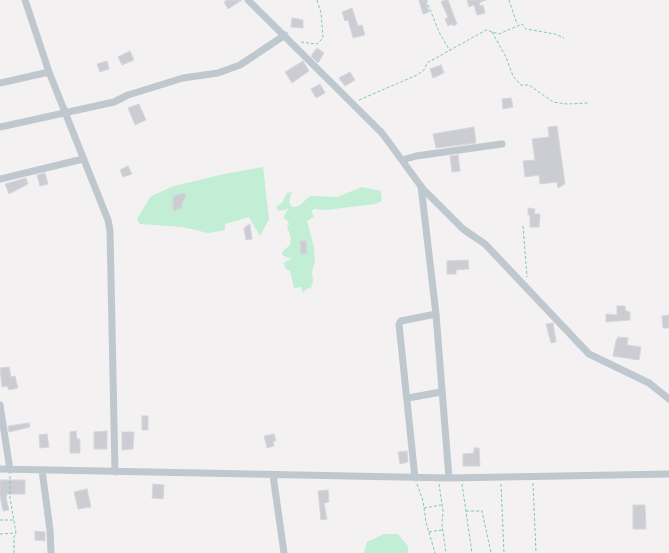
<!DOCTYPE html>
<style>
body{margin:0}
canvas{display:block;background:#f3f1f1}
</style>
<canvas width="669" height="553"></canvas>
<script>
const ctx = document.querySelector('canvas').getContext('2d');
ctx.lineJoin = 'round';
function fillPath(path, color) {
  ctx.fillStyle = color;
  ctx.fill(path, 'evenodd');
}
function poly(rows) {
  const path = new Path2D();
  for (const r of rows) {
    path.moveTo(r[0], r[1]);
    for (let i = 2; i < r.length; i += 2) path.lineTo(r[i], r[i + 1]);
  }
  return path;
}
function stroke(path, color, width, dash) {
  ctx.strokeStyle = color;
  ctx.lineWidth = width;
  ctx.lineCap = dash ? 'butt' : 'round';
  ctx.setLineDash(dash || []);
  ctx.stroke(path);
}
const green = poly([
 [263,167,269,219,260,236,249,217,225,224,225,230,208,233,182,227,140,224,137,219,151,196,174,186,224,174],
 [362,187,381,191,382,201,375,204,326,210,315,209,311,211,314,217,307,221,314,247,315,260,312,272,313,281,311,288,306,289,303,293,301,287,294,288,290,271,285,268,284,263,291,259,282,255,282,252,290,245,291,238,287,226,289,224,287,220,283,218,288,209,278,211,276,206,282,203,287,193,292,192,289,202,292,207,299,206,310,196,337,197],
 [384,534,398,534,408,546,408,553,364,553,367,542]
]);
const building = poly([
 [227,0,242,0,228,9,224,2,227,0],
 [419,0,425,0,429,12,423,14,419,0],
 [445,0,448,0,457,24,453,26,452,24,448,26,445,19,448,17,441,2,445,0],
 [467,0,486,0,479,3,480,6,483,5,485,13,477,15,474,5,469,7,467,0],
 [352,8,358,26,362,25,365,35,353,38,348,20,345,21,342,12,352,8],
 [292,18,303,20,303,28,291,27,292,18],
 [317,48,324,53,318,63,311,56,317,48],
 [130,51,134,60,122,65,118,57,130,51],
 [107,61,109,69,100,72,97,64,107,61],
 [303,61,309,71,292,83,285,72,303,61],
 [441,65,444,73,433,78,430,69,441,65],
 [350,72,355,80,345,86,339,78,350,72],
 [320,84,325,93,316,98,311,89,320,84],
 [511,98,513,107,503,109,502,99,511,98],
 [139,104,146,120,135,125,128,108,139,104],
 [557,126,565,184,558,188,557,182,540,184,539,175,525,177,523,161,535,160,532,139,549,137,548,127,557,126],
 [474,127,476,143,436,148,433,134,474,127],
 [458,155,460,171,452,172,450,156,458,155],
 [128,166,132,174,123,177,120,170,128,166],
 [45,173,48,184,40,186,37,175,45,173],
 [26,178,28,184,9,194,5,184,26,178],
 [184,193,186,197,182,202,182,208,173,211,173,196,184,193],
 [528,208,535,209,534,214,540,214,539,227,530,227,530,215,528,215,528,208],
 [250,224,252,239,246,240,244,228,250,224],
 [300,241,306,241,307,254,301,254,300,241],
 [468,260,469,269,456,270,456,274,447,274,447,261,468,260],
 [617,306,625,306,626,311,630,312,630,320,606,322,606,314,617,315,617,306],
 [669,315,669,328,663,328,662,316,669,315],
 [553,323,556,342,551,343,546,324,553,323],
 [618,337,628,338,627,345,641,347,639,360,613,356,616,341,618,337],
 [9,367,11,377,15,376,18,388,9,390,7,386,2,387,0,368,9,367],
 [142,416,148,416,148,430,142,430,142,416],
 [29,423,30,427,9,432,8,426,29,423],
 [76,431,77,439,80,439,80,453,70,453,70,432,76,431],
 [107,431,107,449,94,449,94,432,107,431],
 [122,432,134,432,133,449,122,450,122,432],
 [47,434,49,447,40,448,39,435,47,434],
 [274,434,276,441,273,441,274,446,267,448,264,436,274,434],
 [474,448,479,448,480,466,463,466,463,454,474,453,474,448],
 [407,451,408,462,400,464,398,452,407,451],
 [0,480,25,480,25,494,7,494,6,498,9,510,3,511,0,496,0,480],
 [153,484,164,485,163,499,152,498,153,484],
 [87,489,91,507,78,509,74,492,87,489],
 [328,490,329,502,324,503,327,519,321,520,318,491,328,490],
 [633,505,645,505,646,529,633,529,633,505],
 [35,531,45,532,45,541,35,540,35,531]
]);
const path = poly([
 [426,0,440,34,450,51],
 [509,0,517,24],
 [492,32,506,57,513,76,521,85,529,85,553,102,567,104,589,103],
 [301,42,317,44,323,38,321,13,317,0],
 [359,100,417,75,424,70,427,63,486,30,499,34,522,24,526,29,555,34,564,38],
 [523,226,527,277],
 [10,476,10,498,16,533,14,537,14,553],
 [533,483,536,553],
 [417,484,423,501,426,522,435,553],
 [439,484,443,511,442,525,446,553],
 [462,484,472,553],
 [501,484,504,553],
 [424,508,441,505],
 [466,511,482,511,491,553],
 [0,520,13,520],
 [429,532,442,530],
 [0,534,16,533]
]);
const minor = poly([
 [25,0,49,72,108,220,110,231,115,472],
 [248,0,382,133,423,189,463,229,485,244,589,354,649,383,669,399],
 [0,83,49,72],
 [0,127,114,102,128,95,183,78,218,73,240,65,285,35],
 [402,160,416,156,502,144],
 [0,179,83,159],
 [421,186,436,314,449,478],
 [408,398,441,392],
 [0,405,10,470],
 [0,469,449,478,669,474],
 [42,470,50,530,51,553],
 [273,475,284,553],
 [415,478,399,324,401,321,436,314]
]);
fillPath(green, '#c2eed5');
fillPath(building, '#cbcdd3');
stroke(building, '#d5d7dc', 1);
stroke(path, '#7bcca7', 1, [3, 2]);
stroke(minor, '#bfc8cf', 7);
</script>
